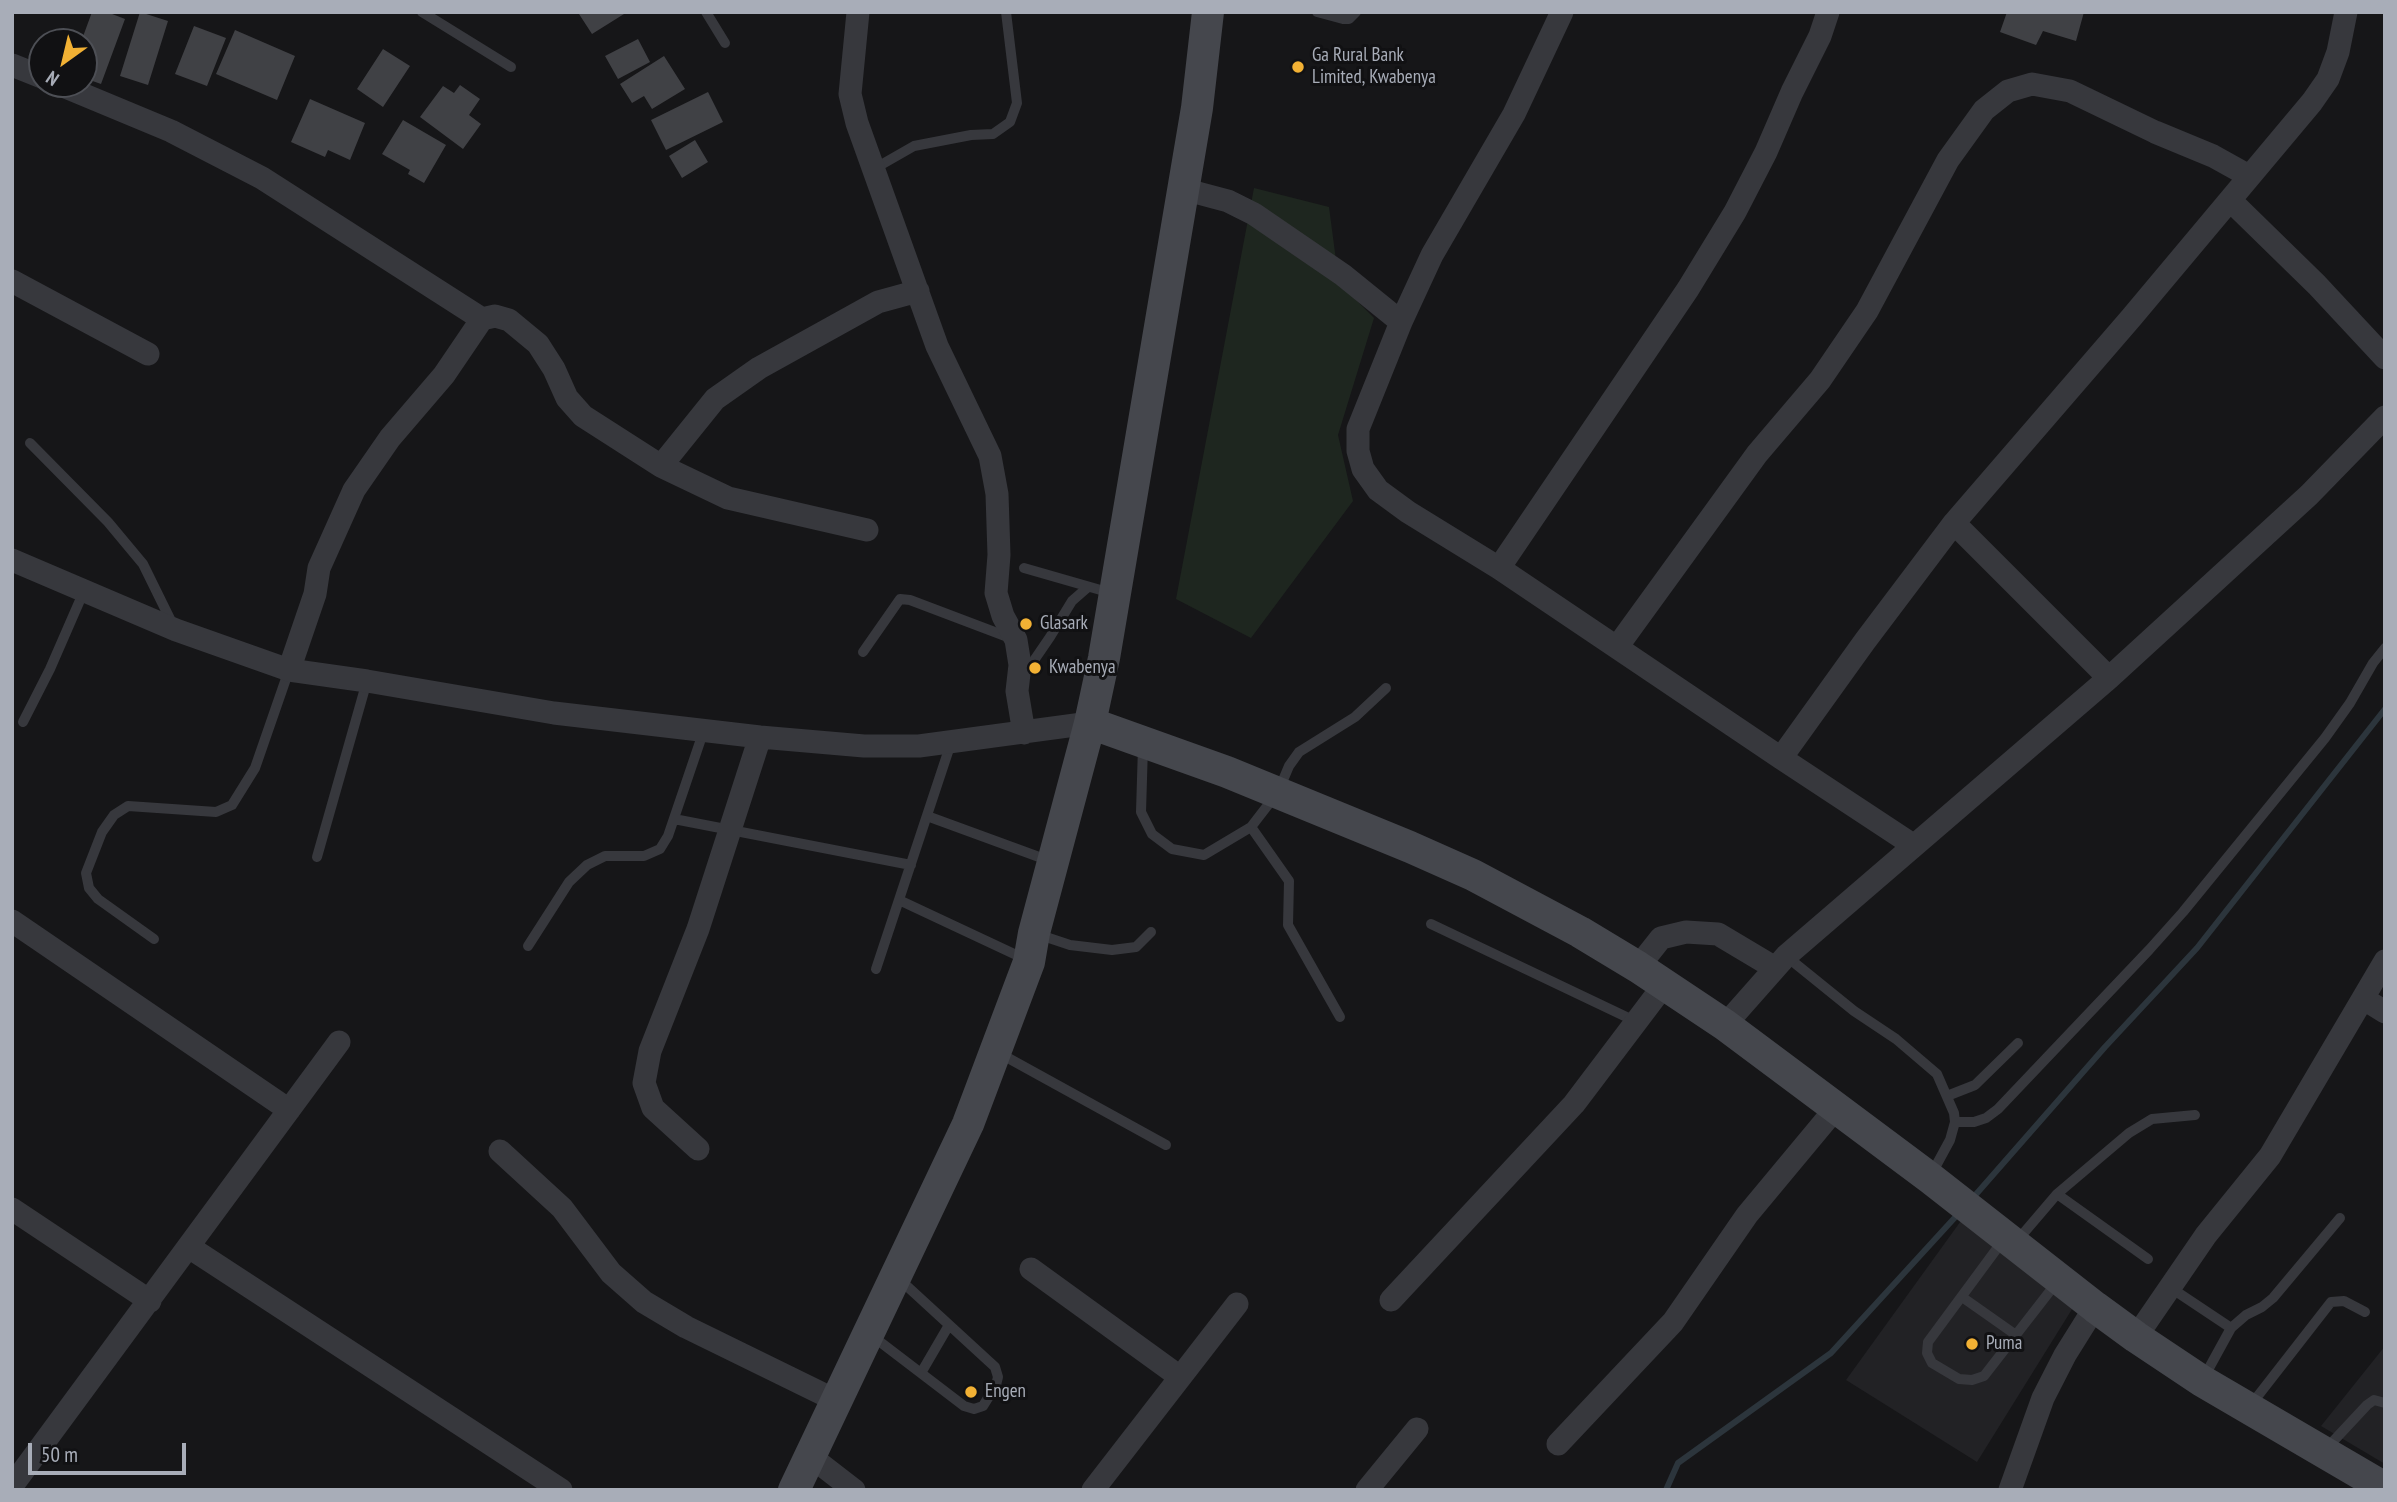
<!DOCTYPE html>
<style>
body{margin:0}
#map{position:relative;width:2397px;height:1502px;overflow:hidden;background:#161618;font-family:"PT Sans Narrow",sans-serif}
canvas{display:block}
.frame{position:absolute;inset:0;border:14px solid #a8adb8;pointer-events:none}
.north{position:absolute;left:28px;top:28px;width:70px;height:70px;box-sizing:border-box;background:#111113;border:2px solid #4d4f55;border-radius:50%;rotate:214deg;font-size:19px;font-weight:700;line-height:28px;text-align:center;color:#a8adb8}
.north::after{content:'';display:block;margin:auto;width:24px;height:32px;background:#f2b134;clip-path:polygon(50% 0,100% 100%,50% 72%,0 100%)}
.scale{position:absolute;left:28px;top:1443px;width:158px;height:32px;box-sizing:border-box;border:4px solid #a8adb8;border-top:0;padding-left:9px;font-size:21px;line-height:24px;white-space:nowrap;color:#a8adb8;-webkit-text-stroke:5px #111113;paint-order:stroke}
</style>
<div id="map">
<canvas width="2397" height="1502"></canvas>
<div class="frame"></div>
<div class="north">N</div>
<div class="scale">50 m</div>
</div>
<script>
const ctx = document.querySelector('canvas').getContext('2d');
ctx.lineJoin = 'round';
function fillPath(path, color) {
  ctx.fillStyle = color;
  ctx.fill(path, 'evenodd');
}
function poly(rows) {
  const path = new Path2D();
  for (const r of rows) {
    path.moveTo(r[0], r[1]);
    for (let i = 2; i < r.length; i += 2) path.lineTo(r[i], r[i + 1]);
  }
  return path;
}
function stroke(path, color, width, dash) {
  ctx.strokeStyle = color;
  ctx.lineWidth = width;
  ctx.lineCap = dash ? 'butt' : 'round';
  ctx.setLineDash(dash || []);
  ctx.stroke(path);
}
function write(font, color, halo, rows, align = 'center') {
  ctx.font = font + ' "PT Sans Narrow",sans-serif';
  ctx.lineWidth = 6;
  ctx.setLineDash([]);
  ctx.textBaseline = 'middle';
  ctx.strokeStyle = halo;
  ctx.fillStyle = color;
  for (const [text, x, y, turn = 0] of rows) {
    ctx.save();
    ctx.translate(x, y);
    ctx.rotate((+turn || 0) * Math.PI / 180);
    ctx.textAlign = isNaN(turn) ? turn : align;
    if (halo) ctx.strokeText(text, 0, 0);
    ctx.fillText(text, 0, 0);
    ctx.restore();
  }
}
const built = poly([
 [1963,1218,2074,1306,1977,1462,1846,1380],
 [2385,1346,2385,1464,2321,1426]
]);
const green = poly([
 [1254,188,1329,207,1339,283,1374,318,1338,435,1353,501,1251,638,1176,599]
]);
const stream = poly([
 [1971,1200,2105,1047,2197,948,2385,709],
 [1666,1490,1678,1463,1831,1353,1959,1213]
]);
const building = poly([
 [92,12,107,12,125,19,101,84,84,78,84,42,81,42],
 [140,12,168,21,148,85,120,76],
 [581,12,623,12,624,14,592,34,579,14],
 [2007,12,2084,12,2076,41,2043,31,2036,45,2000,32],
 [194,26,226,38,207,86,175,74],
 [235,30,295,56,277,100,216,74],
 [638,39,650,62,618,79,605,56],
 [383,49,410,66,383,107,357,89],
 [664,56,685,89,652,109,644,96,632,103,620,84],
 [460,85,480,99,469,115,481,124,463,149,420,117,443,86,454,93],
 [708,92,723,122,666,150,651,120],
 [310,99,365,123,350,160,328,150,325,157,291,142],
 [403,120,446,145,424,183,408,174,410,170,382,154],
 [695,140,708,162,682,178,669,156]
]);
const lane = poly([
 [422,12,511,67],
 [706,12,725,43],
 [1317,12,1343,19,1349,19,1356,12],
 [872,170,914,146,971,135,993,134,1010,122,1017,103,1006,12],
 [30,443,108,522,143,564,174,627],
 [1024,568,1111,593],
 [863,652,900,599,910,600,1013,639],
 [1024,675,1050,637,1072,601,1088,587],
 [23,722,50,669,84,591],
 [1143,746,1141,812,1152,834,1172,849,1204,855,1251,827,1278,792,1289,766,1299,752,1355,717,1386,688],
 [927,816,1050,861],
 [674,819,911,865],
 [1251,827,1289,881,1288,925,1340,1017],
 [317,857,367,681],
 [899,900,1027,960],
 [1431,924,1637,1022],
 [1037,934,1070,945,1112,950,1136,947,1151,932],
 [154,939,98,899,89,888,86,873,102,832,114,815,128,806,216,812,232,805,255,768,289,670],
 [528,946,569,882,587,865,605,856,644,856,660,849,668,836,704,730],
 [1786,956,1854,1011,1896,1039,1937,1074,1954,1113,1955,1122,1950,1140,1931,1175],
 [876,969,951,743],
 [999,1053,1166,1145],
 [1947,1096,1975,1085,2018,1043],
 [1955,1122,1974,1122,1986,1118,1998,1109,2149,950,2183,912,2325,738,2350,703,2373,663,2385,648],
 [2057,1194,2148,1259],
 [2004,1239,1928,1342,1927,1353,1932,1363,1959,1379,1972,1380,1984,1376,2057,1282],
 [2016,1242,2057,1194,2129,1133,2152,1119,2195,1115],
 [2171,1288,2231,1328],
 [1962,1297,2016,1335],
 [871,1335,964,1406,974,1409,983,1406,996,1385,998,1377,995,1367,897,1277],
 [921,1373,949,1325],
 [2203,1379,2231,1328,2246,1315,2262,1307,2273,1298,2340,1218],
 [2250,1406,2331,1302,2344,1301,2365,1312],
 [2325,1450,2367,1405,2374,1400,2385,1403]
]);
const street = poly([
 [858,12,850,94,857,123,937,346,990,456,997,494,999,555,996,593,1003,616,1016,640,1020,665,1017,691,1024,733],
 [1562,12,1514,114,1432,255,1401,322,1358,429,1358,451,1363,469,1378,490,1408,512,1499,568,1781,758,1913,845],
 [12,65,42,77],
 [58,84,171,131,262,178,482,319,495,316,509,320,538,344,554,369,567,398,583,416,661,466,728,498,867,530],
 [1183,189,1228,201,1254,214,1343,275,1401,322],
 [2230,200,2317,285,2385,358],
 [12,281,148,354],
 [661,466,715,399,759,368,878,302,918,291],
 [1954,523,2109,678],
 [12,560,176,630,289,670,367,681,554,713,760,737,864,746,919,746,1090,723],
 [1499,568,1688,289,1735,212,1766,152,1792,92,1820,36,1828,12],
 [1617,647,1757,454,1820,380,1867,311,1948,160,1984,110,2008,91,2032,84,2070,91,2155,132,2213,156,2249,176],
 [289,670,315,594,319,568,354,490,390,438,444,375,482,319],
 [1781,758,1865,641,1954,523,2131,318,2312,102,2328,79,2338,52,2346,12],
 [12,921,289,1110],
 [1638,967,1661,938,1686,932,1718,934,1775,968],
 [2364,999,2385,1012],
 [1725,1025,1786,956,2109,678,2309,495,2385,417],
 [698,1149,653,1108,644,1083,650,1051,698,929,760,737],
 [500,1151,562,1208,611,1273,644,1302,686,1327,835,1400],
 [12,1209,150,1301],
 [189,1247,561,1490],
 [1031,1269,1180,1377],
 [1391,1300,1574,1104,1664,985],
 [2136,1337,2206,1235,2270,1156,2385,961],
 [1558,1444,1673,1322,1747,1215,1836,1108],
 [810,1456,854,1490],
 [12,1486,339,1042],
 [1093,1490,1237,1304],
 [1367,1490,1417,1429],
 [2010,1490,2043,1398,2065,1355,2095,1307]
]);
const secondary = poly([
 [1090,723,1227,772,1410,847,1473,875,1580,932,1638,967,1725,1025,1930,1178,2095,1307,2136,1337,2202,1381,2385,1488],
 [794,1490,968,1124,1029,962,1034,933,1090,723,1104,658,1197,108,1208,12]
]);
const markers = [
 [1298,67,7,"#f2b134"],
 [1026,624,7,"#f2b134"],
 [1035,668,7,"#f2b134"],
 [1972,1344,7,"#f2b134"],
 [971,1392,7,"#f2b134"]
];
const poiNames = [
 ["Ga Rural Bank",1312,56],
 ["Limited, Kwabenya",1312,78],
 ["Glasark",1040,624],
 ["Kwabenya",1049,668],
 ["Puma",1986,1344],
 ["Engen",985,1392]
];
fillPath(built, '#222225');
fillPath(green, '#1e261f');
stroke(stream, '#2c353c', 6);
fillPath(building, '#404145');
stroke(lane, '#37383d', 10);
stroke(street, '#37383d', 23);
stroke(secondary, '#45474d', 32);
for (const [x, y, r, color] of markers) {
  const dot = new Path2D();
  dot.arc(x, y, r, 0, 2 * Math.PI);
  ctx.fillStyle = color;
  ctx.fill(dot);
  stroke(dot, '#111113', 2.5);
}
write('19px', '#a8adb8', '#111113', poiNames, 'left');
</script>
